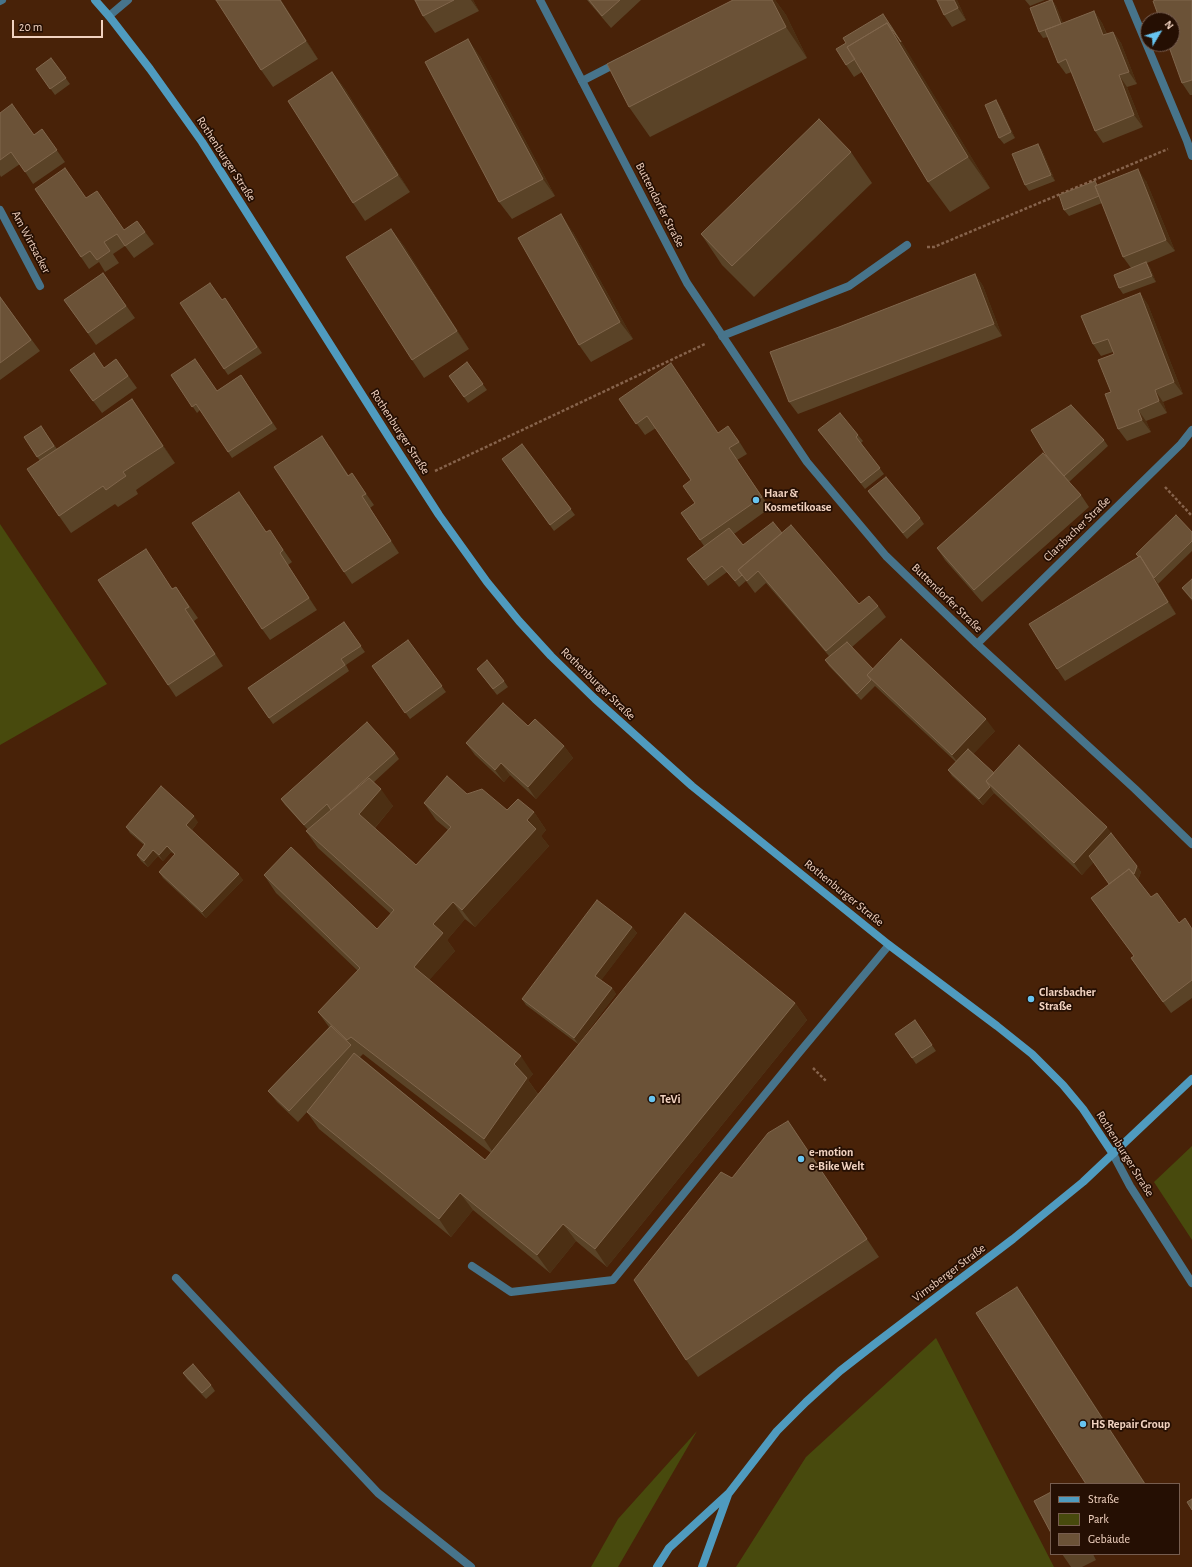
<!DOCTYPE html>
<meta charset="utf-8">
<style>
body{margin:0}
#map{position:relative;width:1192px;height:1567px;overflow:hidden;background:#482208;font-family:"Alegreya Sans",sans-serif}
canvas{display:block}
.legend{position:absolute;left:1050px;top:1483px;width:130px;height:72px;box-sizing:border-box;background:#250f03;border:1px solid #775d4f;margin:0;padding:5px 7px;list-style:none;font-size:12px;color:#f1d2c0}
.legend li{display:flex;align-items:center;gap:8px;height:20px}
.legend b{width:20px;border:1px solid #775d4f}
.north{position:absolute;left:1140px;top:12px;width:40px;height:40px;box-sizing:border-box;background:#250f03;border:1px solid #775d4f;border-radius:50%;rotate:52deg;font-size:11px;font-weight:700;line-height:16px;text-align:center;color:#f1d2c0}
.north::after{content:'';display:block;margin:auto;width:14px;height:18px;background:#67c4f0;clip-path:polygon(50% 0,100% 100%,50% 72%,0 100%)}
.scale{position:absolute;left:12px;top:20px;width:91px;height:18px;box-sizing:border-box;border:2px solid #f1d2c0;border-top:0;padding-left:5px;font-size:12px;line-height:14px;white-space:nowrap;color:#f1d2c0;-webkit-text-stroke:3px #250f03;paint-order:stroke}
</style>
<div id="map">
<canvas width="1192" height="1567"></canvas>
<ul class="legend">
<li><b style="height:5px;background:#4f9bbf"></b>Straße</li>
<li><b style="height:11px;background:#484a0d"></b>Park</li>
<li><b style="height:11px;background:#6b5237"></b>Gebäude</li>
</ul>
<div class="north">N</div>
<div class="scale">20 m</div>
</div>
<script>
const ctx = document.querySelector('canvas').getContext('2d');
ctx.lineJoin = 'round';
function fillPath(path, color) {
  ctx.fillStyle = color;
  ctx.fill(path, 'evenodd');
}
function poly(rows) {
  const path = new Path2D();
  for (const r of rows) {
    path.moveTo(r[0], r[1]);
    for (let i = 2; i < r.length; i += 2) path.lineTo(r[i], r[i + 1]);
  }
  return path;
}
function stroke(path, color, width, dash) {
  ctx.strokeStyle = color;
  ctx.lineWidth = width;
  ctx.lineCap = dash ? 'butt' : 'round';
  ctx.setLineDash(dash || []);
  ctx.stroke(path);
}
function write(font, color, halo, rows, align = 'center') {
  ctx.font = font + ' "Alegreya Sans",sans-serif';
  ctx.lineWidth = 3.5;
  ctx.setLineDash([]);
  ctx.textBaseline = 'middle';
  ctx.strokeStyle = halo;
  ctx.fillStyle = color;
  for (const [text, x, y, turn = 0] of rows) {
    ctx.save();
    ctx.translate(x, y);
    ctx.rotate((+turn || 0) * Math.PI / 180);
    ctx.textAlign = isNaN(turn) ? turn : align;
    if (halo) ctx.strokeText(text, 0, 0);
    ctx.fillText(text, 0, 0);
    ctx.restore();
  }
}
const green = poly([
 [0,524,107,684,0,745],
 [1192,1146,1192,1240,1154,1182],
 [936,1338,1054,1567,736,1567,806,1457],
 [697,1431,618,1567,591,1567,618,1519]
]);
const path = poly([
 [927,247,934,247,1168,149],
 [435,471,705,344],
 [1165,487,1192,516],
 [813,1068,827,1082]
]);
const service = poly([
 [582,81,619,62],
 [1113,1154,1130,1186,1192,1283],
 [472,1266,511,1292,613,1280,798,1054,889,945],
 [176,1278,378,1493,471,1567]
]);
const minor = poly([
 [540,0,687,283,807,462,886,556,977,644,1135,789,1192,844],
 [1128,0,1187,141,1192,156],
 [0,1,2,0],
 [109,16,128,0],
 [0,210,40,286],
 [722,336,849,286,907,245],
 [977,644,1181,444,1192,430]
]);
const secondary = poly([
 [95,0,109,16,150,69,202,142,390,439,439,515,487,582,519,621,551,656,595,699,692,786,889,945,997,1026,1032,1054,1063,1085,1083,1109,1113,1154],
 [657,1567,669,1548,729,1493,777,1431,806,1402,840,1371,876,1343,1013,1239,1083,1182,1192,1079],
 [702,1567,728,1495]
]);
const wall = poly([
 [281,0,318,59,273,87,261,70],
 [415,0,473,0,479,11,435,33,423,16],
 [587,0,641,0,611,28],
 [733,0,775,0,786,15,807,58,650,137,629,107],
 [957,0,966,20,952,27,944,15],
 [1025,0,1045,0,1030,6],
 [1052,0,1056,6,1063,23,1094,11,1102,23,1107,34,1113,32,1121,43,1137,84,1127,87,1143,127,1103,143,1095,131,1072,72,1066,74,1058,63,1048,37,1043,38,1039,32],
 [1192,0,1192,95,1190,95,1182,83],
 [891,25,990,188,950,212,928,182,862,72,854,77,846,65],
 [480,56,555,196,512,219,499,202],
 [51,58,70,84,55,95,36,69],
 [332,72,345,89,410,192,365,221,353,203],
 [996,100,1000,106,1015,138,1004,144,999,138],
 [0,113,34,135,42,129,65,162,33,184,20,164,1,177,0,175],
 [1038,144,1042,150,1055,181,1029,191,1025,185],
 [851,152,872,183,754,297,722,265,701,234],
 [1146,181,1175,251,1147,263,1150,268,1156,282,1123,294,1119,288,1131,268,1123,257,1102,203,1069,216,1064,210,1098,185],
 [35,189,86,198,124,230,137,221,154,244,134,258,125,246,113,254,119,263,105,272,99,262,89,269],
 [391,229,404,246,469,349,424,378,412,360],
 [573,232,633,339,591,362,579,345],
 [103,273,135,318,96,345,64,300],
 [975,274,983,286,1002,336,798,414,789,402,839,327],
 [1140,293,1148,305,1183,394,1163,402,1167,413,1146,421,1151,432,1127,441,1118,429,1111,392,1114,354,1113,352,1101,356,1093,344],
 [0,297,40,351,0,380],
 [225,298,262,353,228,375,180,303,222,300],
 [116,359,137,388,102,413,70,370,104,368],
 [467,362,487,390,468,403,449,376],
 [171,375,217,391,241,375,277,429,232,458,200,410,197,413],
 [132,399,175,463,136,490,138,494,118,507,115,504,71,533,59,516,40,461,24,437,41,426,57,449],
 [619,399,719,433,737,438,747,454,737,460,770,508,734,534,743,545,782,533,859,604,878,606,886,617,852,647,873,669,995,731,973,754,994,773,1111,833,1141,872,1138,880,1151,897,1179,923,1192,929,1192,998,1171,1013,1139,970,1131,958,1134,956,1091,898,1109,884,1093,862,1082,875,994,793,983,805,952,776,948,770,956,762,875,686,861,700,829,666,825,660,829,656,766,583,755,593,746,581,739,587,727,572,708,586,687,559,704,546,681,513,695,503,691,480,656,428,645,435],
 [818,430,858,435,863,441,861,443,884,474,865,489],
 [1104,440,1108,446,1069,482,1081,495,1089,507,982,602,945,560,937,548,1046,455],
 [522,444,575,515,554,531,502,459],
 [330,447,349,476,360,485,374,505,370,508,399,553,352,584,344,572],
 [868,491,920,518,924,524,907,539,872,497],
 [248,504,266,532,278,542,292,562,288,565,317,610,270,640,262,629],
 [1192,532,1192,551,1158,584,1157,582,1176,614,1065,681,1057,669,1138,557,1136,554],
 [154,561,172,589,176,587,198,618,194,621,223,666,176,697,168,685],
 [1192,579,1192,601,1182,588],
 [344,622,365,652,346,665,349,671,273,724,248,688],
 [408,640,446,692,410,719,372,666],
 [477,669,504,681,508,687,497,695],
 [528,726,564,746,573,758,536,799,510,775,504,782,475,755,466,743],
 [395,753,399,759,374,782,393,806,375,828,416,865,448,830,436,820,424,803,467,794,507,810,534,812,546,830,541,836,549,846,475,927,465,919,447,940,455,951,429,980,533,1074,528,1080,538,1094,795,1003,807,1020,607,1267,576,1241,550,1273,473,1210,451,1237,319,1129,307,1112,298,1122,277,1102,268,1091,329,1027,318,1012,358,971,276,893,264,875,377,929,391,914,318,848,306,831,308,830,285,805,281,799],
 [363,1054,491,1153,485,1160,360,1057],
 [198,822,192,830,243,880,206,918,163,878,159,872,175,855,171,852,163,861,158,856,148,867,141,861,137,855,144,845,130,833,126,827],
 [632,927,637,933,601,980,612,988,616,994,578,1044,526,1005,522,999],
 [915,1020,936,1051,916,1064,912,1058],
 [788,1121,879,1257,698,1377,686,1360,732,1178],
 [183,1373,211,1385,215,1391,206,1399,187,1379],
 [1062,1554,1093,1554,1096,1560,1082,1567,1071,1567]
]);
const shadedWall = poly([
 [280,0,281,0,318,59,306,41],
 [471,0,473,0,479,11],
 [772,0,775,0,786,15,807,58,786,27],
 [954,0,957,0,966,20,958,8],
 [1052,0,1056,6,1066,30,1061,24],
 [1094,11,1102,23,1112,47,1103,35],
 [883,14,891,25,909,54,990,188,968,157,887,23],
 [1113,32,1121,43,1137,84,1129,72],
 [468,39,480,56,555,196,543,179],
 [332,72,345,89,410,192,398,175],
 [1119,75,1127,87,1143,127,1134,115],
 [996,100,1000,106,1015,138,1011,132],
 [1038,144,1042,150,1055,181,1051,175],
 [1138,169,1146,181,1175,251,1166,240],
 [561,214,573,232,633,339,620,322],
 [391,229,404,246,469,349,457,331],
 [1146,262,1150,268,1156,282,1152,276],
 [975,274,983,286,1002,336,994,324],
 [1140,293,1148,305,1183,394,1174,382],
 [1155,390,1163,402,1167,413,1159,401],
 [132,399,144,416,175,463,163,446],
 [1138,410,1146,421,1151,432,1142,420],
 [362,496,370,508,399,553,391,541],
 [280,553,288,565,317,610,309,598],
 [1140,556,1157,582,1176,614,1168,602],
 [986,719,995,731,961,767,952,755],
 [564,746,573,758,536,799,528,787],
 [501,763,510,775,504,782,495,770],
 [990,787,994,793,983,805,979,799],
 [381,789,393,806,372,831,359,814],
 [534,812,546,830,541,836,549,846,475,927,462,910,527,820],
 [194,816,198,822,191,831,186,825],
 [1107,827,1116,839,1082,875,1074,863],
 [167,846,171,852,163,861,159,855],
 [153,850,158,856,148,867,144,861],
 [1137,866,1141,872,1138,880,1134,874],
 [239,874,243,880,206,918,202,912],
 [453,902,465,919,447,940,455,951,426,984,414,967,433,924],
 [632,927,637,933,600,982,595,976],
 [612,988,616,994,578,1044,574,1038],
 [795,1003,807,1020,607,1267,595,1249],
 [521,1056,533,1074,528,1080,539,1096,496,1157,484,1139,514,1064],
 [460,1193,473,1210,451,1237,439,1219],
 [563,1224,576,1241,550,1273,537,1255],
 [1017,1287,1029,1304,1146,1484,1145,1484]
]);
const building = poly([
 [216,0,280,0,306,41,261,70,216,0],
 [415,0,454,0,423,16,415,0],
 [589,0,620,0,602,16,589,0],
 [733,0,772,0,786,27,629,107,607,64,733,0],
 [937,0,954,0,958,8,944,15,937,0],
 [1051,0,1052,0,1061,24,1039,32,1030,8,1051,0],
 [1156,0,1192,0,1192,80,1182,83,1168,44,1172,44,1172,20,1160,20,1153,1,1156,0],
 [1094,11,1103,35,1113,32,1129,72,1119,75,1134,115,1095,131,1066,59,1058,63,1045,30,1094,11],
 [883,14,901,42,887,23,847,47,855,59,846,65,836,49,846,43,843,38,883,14],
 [887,23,968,157,928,182,847,47,887,23],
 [468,39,543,179,499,202,425,62,468,39],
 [51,58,66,78,50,89,36,69,51,58],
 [332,72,398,175,353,203,288,101,332,72],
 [996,100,1011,132,999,138,985,105,996,100],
 [12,104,34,135,42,129,57,150,25,172,11,152,0,160,0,113,12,104],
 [819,119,851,152,732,266,701,234,819,119],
 [1038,144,1051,175,1025,185,1012,154,1038,144],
 [65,168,86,198,97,191,124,230,137,221,145,232,125,246,117,234,104,242,110,251,97,260,90,251,81,257,35,189,65,168],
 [1138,169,1166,240,1123,257,1095,186,1138,169],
 [1095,181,1097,185,1095,186,1099,196,1064,210,1059,195,1095,181],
 [561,214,620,322,579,345,518,238,561,214],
 [391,229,457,331,412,360,346,257,391,229],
 [1146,262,1152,276,1119,288,1114,275,1146,262],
 [103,273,126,306,88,333,64,300,103,273],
 [975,274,994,324,789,402,770,352,839,327,975,274],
 [210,283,222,300,225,298,257,347,224,369,180,303,210,283],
 [1140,293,1174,382,1155,390,1159,401,1138,410,1142,420,1118,429,1105,394,1111,392,1098,360,1114,354,1108,339,1093,344,1081,316,1140,293],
 [0,297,31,340,0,363,0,297],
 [94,353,104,368,116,359,128,376,93,401,70,370,94,353],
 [195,359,217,391,241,375,272,423,228,452,196,404,192,407,171,375,195,359],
 [467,362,483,384,464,397,449,376,467,362],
 [671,363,718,433,728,426,739,442,729,448,762,497,700,540,681,513,695,503,683,486,691,480,647,416,636,424,619,399,671,363],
 [132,399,163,446,123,472,126,476,120,480,106,490,103,486,59,516,27,469,132,399],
 [1071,405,1104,440,1064,476,1046,455,1031,430,1071,405],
 [840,413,858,435,856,437,880,468,861,483,818,430,840,413],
 [41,426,54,446,37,457,24,437,41,426],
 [322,436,348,476,352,473,366,494,362,496,391,541,344,572,274,467,322,436],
 [522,444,571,509,550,525,502,459,522,444],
 [1043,453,1081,495,974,590,937,548,1043,453],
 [886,477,920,518,903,533,868,491,886,477],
 [239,492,266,532,270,530,283,550,280,553,309,598,262,629,192,523,239,492],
 [1176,515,1192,532,1192,541,1154,578,1140,556,1139,557,1136,554,1176,515],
 [773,522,782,533,738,570,742,575,735,581,722,566,704,580,687,559,729,528,743,545,773,522],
 [791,525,859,604,869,596,878,606,826,651,758,571,747,581,738,570,791,525],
 [146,549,172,589,176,587,189,607,185,609,215,654,168,685,98,580,146,549],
 [1140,556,1168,602,1057,669,1029,624,1140,556],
 [1192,579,1192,599,1182,588,1192,579],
 [344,622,361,646,341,659,345,665,269,718,248,688,344,622],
 [901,639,986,719,952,755,867,675,901,639],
 [408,640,442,686,405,713,372,666,408,640],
 [847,642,873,669,867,675,871,680,857,694,825,660,847,642],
 [487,660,504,681,493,689,477,669,487,660],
 [503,703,528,726,535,719,564,746,528,787,501,763,495,770,466,743,503,703],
 [367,722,395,753,331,810,327,804,304,825,281,799,367,722],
 [1019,745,1107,827,1074,863,986,781,1019,745],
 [968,749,994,773,986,781,990,787,979,799,948,770,968,749],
 [447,776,467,794,482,789,507,810,518,799,534,812,527,820,536,829,462,910,453,902,433,924,443,933,414,967,521,1056,514,1064,527,1078,484,1139,351,1037,347,1040,318,1012,360,968,264,875,291,847,377,929,394,910,306,831,369,778,381,789,359,814,416,865,451,827,424,803,447,776],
 [161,786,194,816,186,825,239,874,202,912,159,872,175,854,167,846,159,855,153,850,144,861,137,855,145,844,126,827,161,786],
 [1111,833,1137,866,1134,874,1129,869,1109,884,1089,856,1111,833],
 [1129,869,1151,897,1157,893,1179,923,1185,918,1192,929,1192,980,1163,1002,1131,958,1134,956,1091,898,1129,869],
 [597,900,632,927,595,976,612,988,574,1038,522,999,597,900],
 [685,913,795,1003,595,1249,563,1224,537,1255,460,1193,439,1219,307,1112,354,1053,485,1160,685,913],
 [915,1020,932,1045,912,1058,895,1034,915,1020],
 [331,1026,351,1045,289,1111,268,1091,331,1026],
 [788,1121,867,1239,686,1360,634,1280,721,1172,732,1178,768,1133,788,1121],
 [1017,1287,1145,1484,1086,1484,976,1313,1017,1287],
 [193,1364,211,1385,202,1393,183,1373,193,1364],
 [1051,1492,1051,1533,1034,1501,1051,1492],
 [1192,1499,1192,1510,1187,1502,1192,1499]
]);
const markers = [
 [756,500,4,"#67c4f0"],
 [1031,999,4,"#67c4f0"],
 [652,1099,4,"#67c4f0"],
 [801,1159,4,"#67c4f0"],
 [1083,1424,4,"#67c4f0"]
];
const streetNames = [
 ["Rothenburger Straße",226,159,57],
 ["Buttendorfer Straße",660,205,63],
 ["Am Wirtsacker",31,242,62],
 ["Rothenburger Straße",400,432,57],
 ["Clarsbacher Straße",1077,529,-44],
 ["Buttendorfer Straße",947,598,44],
 ["Rothenburger Straße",598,684,44],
 ["Rothenburger Straße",844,893,39],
 ["Rothenburger Straße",1125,1154,58],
 ["Virnsberger Straße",949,1273,-37]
];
const poiNames = [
 ["Haar &",764,493],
 ["Kosmetikoase",764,507],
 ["Clarsbacher",1039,992],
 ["Straße",1039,1006],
 ["TeVi",660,1099],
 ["e-motion",809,1152],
 ["e-Bike Welt",809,1166],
 ["HS Repair Group",1091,1424]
];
fillPath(green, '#484a0d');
stroke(path, '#86634c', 2.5, [3, 2]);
stroke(service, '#47748b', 8);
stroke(minor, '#47748b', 8);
stroke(secondary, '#4f9bbf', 8);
fillPath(wall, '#5a4327');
fillPath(shadedWall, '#4c2f13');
fillPath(building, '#6b5237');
stroke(building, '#80664c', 1);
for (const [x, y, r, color] of markers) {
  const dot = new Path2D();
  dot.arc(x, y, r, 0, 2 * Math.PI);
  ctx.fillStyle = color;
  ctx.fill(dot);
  stroke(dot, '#250f03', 1.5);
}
write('12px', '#f1d2c0', '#250f03', streetNames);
write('bold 12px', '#f1d2c0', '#250f03', poiNames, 'left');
</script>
